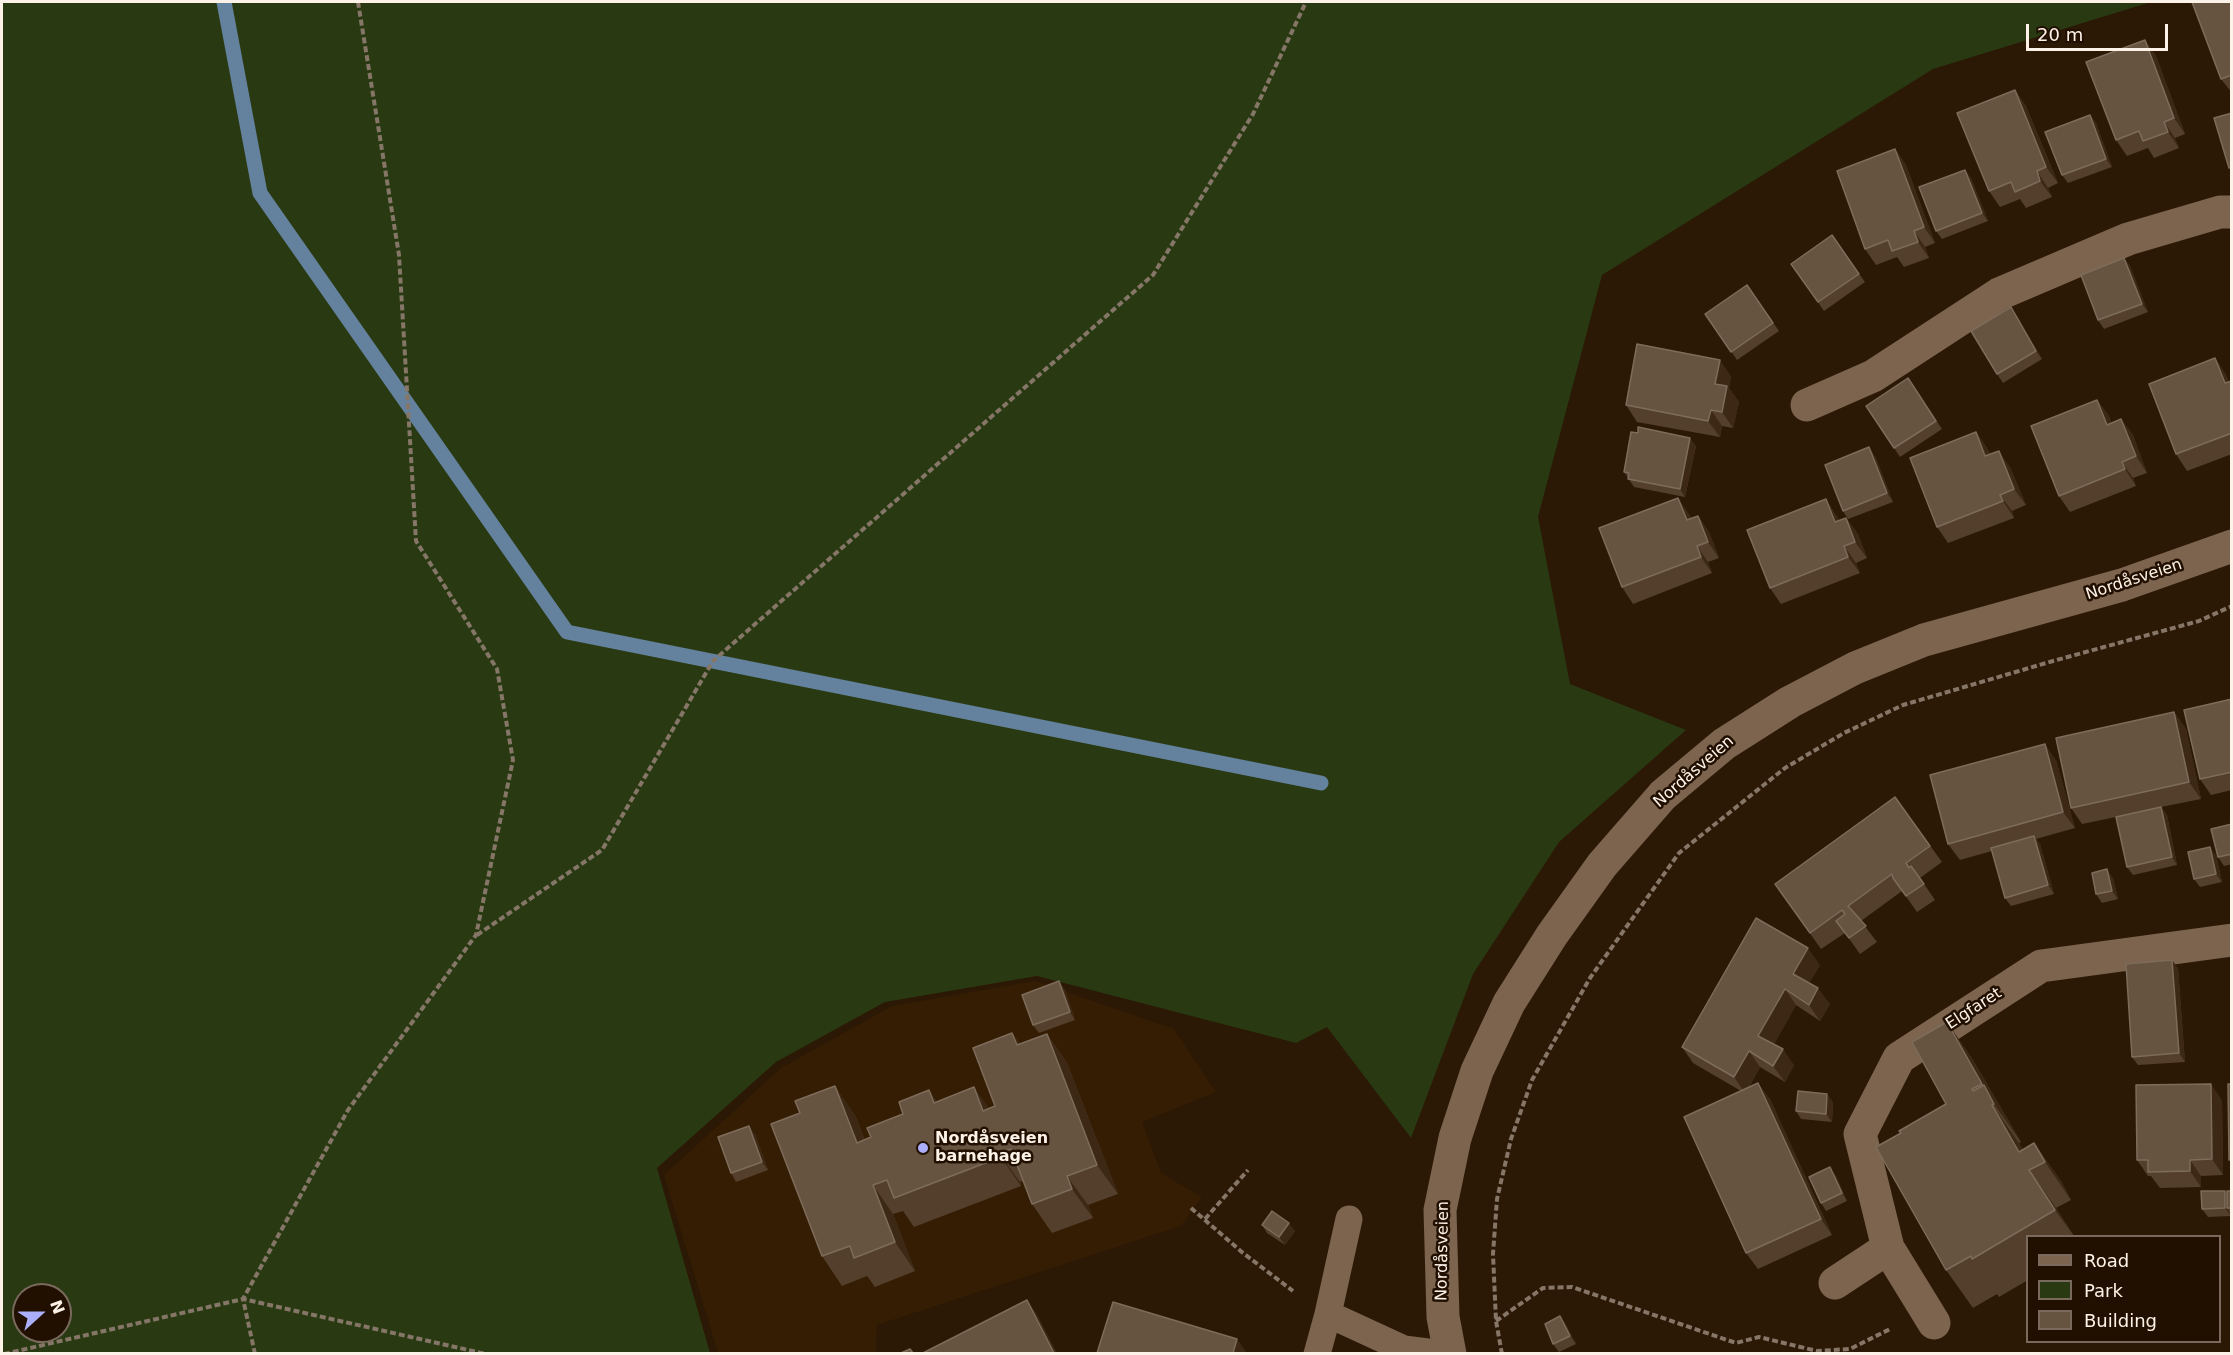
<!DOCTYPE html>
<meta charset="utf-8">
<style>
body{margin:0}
#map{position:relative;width:2233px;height:1355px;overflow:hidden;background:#2b1805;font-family:"DejaVu Sans",sans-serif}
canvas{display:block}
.frame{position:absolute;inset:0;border:3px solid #fdf2e8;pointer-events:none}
.legend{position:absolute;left:2026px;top:1235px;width:195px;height:108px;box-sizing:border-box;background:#210f00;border:2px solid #796a5d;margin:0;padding:8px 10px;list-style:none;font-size:18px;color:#fdf2e8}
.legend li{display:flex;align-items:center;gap:12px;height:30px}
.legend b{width:30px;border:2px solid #796a5d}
.north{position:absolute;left:12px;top:1283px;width:60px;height:60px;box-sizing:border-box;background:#210f00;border:2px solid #796a5d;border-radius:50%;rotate:69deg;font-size:16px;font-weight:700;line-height:24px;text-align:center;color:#fdf2e8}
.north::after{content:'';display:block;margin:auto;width:21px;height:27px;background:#abaffb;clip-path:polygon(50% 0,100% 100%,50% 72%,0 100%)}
.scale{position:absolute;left:2026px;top:24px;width:142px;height:27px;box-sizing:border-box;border:3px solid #fdf2e8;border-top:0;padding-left:8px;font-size:18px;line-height:21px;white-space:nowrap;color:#fdf2e8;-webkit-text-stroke:4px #210f00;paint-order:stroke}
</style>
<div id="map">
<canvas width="2233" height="1355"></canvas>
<div class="frame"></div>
<ul class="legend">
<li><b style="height:8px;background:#7c644f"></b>Road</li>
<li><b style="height:16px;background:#293a12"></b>Park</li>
<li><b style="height:16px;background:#665340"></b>Building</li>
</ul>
<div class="north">N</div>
<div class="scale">20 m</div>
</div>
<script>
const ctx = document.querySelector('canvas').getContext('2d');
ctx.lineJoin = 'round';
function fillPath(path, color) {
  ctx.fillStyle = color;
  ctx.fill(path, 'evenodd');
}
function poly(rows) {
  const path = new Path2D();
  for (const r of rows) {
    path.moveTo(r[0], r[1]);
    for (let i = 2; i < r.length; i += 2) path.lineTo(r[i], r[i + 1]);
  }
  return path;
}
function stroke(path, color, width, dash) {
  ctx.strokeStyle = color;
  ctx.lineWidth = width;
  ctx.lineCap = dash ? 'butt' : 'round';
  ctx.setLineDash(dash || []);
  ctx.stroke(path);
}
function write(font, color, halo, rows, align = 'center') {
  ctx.font = font + ' "DejaVu Sans",sans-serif';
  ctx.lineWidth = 5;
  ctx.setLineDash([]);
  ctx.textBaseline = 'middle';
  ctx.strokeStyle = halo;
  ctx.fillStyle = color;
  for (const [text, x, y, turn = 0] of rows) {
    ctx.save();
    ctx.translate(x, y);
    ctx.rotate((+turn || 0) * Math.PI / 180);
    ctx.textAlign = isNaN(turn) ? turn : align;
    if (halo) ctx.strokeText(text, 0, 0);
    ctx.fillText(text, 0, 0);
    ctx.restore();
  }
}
const built = poly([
 [1035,981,1174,1029,1216,1092,1142,1122,1161,1173,1202,1197,1181,1226,877,1325,876,1353,718,1353,664,1175,781,1068,892,1006]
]);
const green = poly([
 [2,2,2151,2,1933,69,1602,275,1538,517,1570,684,1686,730,1559,842,1473,974,1411,1138,1327,1027,1296,1043,1037,976,885,1002,776,1062,657,1168,710,1353,2,1354],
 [24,1295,60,1295,60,1331,24,1331]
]);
const stream = poly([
 [224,2,260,193,567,632,1321,783]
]);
const path = poly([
 [477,935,602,850,713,661,1153,275,1253,114,1306,2],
 [1191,1208,1243,1253,1293,1291],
 [1205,1219,1248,1170],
 [1496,1321,1543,1288,1572,1287,1736,1343,1759,1337,1817,1351,1850,1349,1890,1329],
 [4,1354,243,1299,486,1354],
 [255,1354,243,1299,348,1110,476,935,513,760,497,669,416,541,399,255,358,2],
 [1502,1354,1496,1321,1493,1254,1497,1199,1511,1139,1532,1080,1590,978,1679,853,1785,768,1844,733,1903,705,2053,661,2199,621,2232,606]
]);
const service = poly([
 [1328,1314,1404,1349,1444,1354],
 [1317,1354,1328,1314,1349,1219]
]);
const minor = poly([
 [1807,405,1873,376,1999,294,2128,239,2220,212,2232,212],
 [1835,1283,1888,1248],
 [1934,1323,1888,1248,1860,1134,1899,1058,2041,966,2232,940],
 [1450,1354,1443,1317,1440,1210,1455,1138,1477,1071,1509,1003,1552,935,1602,865,1663,795,1724,744,1790,702,1855,668,1924,640,2122,585,2232,546]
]);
const wall = poly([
 [2232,2,2232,93,2221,79],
 [2145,40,2156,56,2185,134,2175,138,2179,148,2154,158,2148,148,2127,156,2116,140],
 [2015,90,2026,106,2058,183,2048,188,2052,197,2026,208,2020,199,2000,207,1989,191],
 [2090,115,2096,123,2112,167,2068,183,2062,175],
 [1895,149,1906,165,1935,243,1925,247,1929,258,1904,267,1897,257,1876,265,1865,249],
 [1971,178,1988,221,1942,239,1936,231],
 [1832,235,1865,282,1824,311,1791,264],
 [2124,258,2130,266,2148,312,2104,329,2098,320],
 [1747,285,1779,331,1737,360,1705,314],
 [2017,316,2042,359,2003,383,1997,374],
 [2215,358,2226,375,2229,382,2232,381,2232,454,2187,471,2176,454],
 [1731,376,1729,388,1739,402,1733,428,1722,426,1720,437,1637,422,1626,405],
 [1908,378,1942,429,1900,457,1866,406],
 [2097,400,2109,416,2111,423,2121,419,2133,435,2147,473,2133,478,2136,486,2070,512,2059,496],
 [1976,432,1987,448,1990,454,2010,467,2026,505,2012,511,2014,518,1948,543,1937,527],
 [1638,433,1696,446,1685,497,1634,487,1624,472],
 [1875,456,1893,502,1848,519,1843,511],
 [1689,514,1691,518,1698,516,1709,532,1719,558,1708,562,1712,573,1633,604,1622,587],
 [1837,516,1839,521,1846,518,1858,534,1867,558,1856,563,1860,573,1781,604,1770,588],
 [2232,699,2232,790,2211,795,2200,779],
 [2174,712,2186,729,2201,799,2161,807,2167,815,2177,865,2133,875,2127,867,2116,817,2082,824,2071,808],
 [2056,760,2075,828,2036,839,2040,844,2054,894,2011,906,2005,898,1992,851,1960,860,1948,844],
 [1895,797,1942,862,1920,878,1935,900,1917,912,1902,891,1861,921,1877,942,1860,954,1845,933,1821,949,1775,884],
 [2232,824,2232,864,2224,866,2218,857],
 [2216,855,2222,882,2200,887,2194,879],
 [2113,878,2118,899,2102,903,2096,894],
 [1820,965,1809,983,1830,1004,1820,1021,1796,1005,1774,1044,1794,1065,1785,1082,1760,1067,1749,1087,1770,1099,1832,1235,1758,1269,1746,1253,1741,1091,1693,1063,1682,1047],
 [2178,968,2185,1062,2138,1065,2132,1057],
 [1065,990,1075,1020,1039,1033,1033,1025],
 [1947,1022,1973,1060,2021,1142,2019,1143,2023,1150,2034,1143,2061,1181,2071,1200,2056,1208,2074,1236,2028,1236,2028,1280,1999,1297,1997,1294,1973,1308,1946,1270],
 [1012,1033,1020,1044,1047,1034,1067,1063,1118,1194,1088,1205,1093,1218,1052,1233,1032,1204,1023,1181,1020,1182,1021,1186,914,1227,903,1211,893,1214,915,1271,875,1287,867,1276,842,1286,822,1256,855,1115,865,1140,871,1137,989,1109,995,1106],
 [2222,1100,2223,1175,2201,1176,2201,1187,2160,1188,2151,1176,2148,1176,2137,1160],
 [1833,1102,1832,1122,1801,1119,1796,1111],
 [755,1134,768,1170,736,1182,731,1173],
 [1836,1176,1847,1201,1826,1211,1821,1203],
 [2232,1191,2231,1216,2208,1217,2202,1209,2227,1195],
 [1262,1225,1295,1231,1285,1245,1267,1233],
 [1560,1316,1566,1325,1576,1344,1559,1352,1553,1344]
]);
const shadedWall = poly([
 [2145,40,2156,56,2185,134,2174,118],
 [2015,90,2026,106,2058,183,2046,167],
 [2090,115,2096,123,2112,167,2106,159],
 [2164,122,2175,138,2179,148,2168,132],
 [1895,149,1906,165,1935,243,1924,227],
 [1965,170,1971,178,1988,221,1982,213],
 [2037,171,2048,188,2052,197,2040,181],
 [1914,231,1925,247,1929,258,1918,242],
 [2124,258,2130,266,2148,312,2142,304],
 [2011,307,2017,316,2042,359,2036,351],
 [2215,358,2226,375,2232,388,2225,383],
 [1720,360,1731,376,1729,388,1739,402,1733,428,1722,412,1715,384],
 [2097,400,2109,416,2118,441,2107,425],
 [1711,410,1722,426,1720,437,1708,421],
 [2121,419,2133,435,2147,473,2136,456],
 [1976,432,1987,448,1997,472,1985,456],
 [1690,438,1696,446,1685,497,1680,489],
 [1869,447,1875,456,1893,502,1887,493],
 [1999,451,2010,467,2026,505,2014,489],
 [2122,462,2133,478,2136,486,2125,469],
 [2000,495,2012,511,2014,518,2003,501],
 [1678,498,1689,514,1698,536,1687,520],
 [1826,499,1837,516,1846,538,1835,522],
 [1698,516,1709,532,1719,558,1708,542],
 [1846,518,1858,534,1867,558,1855,542],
 [1697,546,1708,562,1712,573,1701,557],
 [1844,546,1856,563,1860,573,1848,557],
 [2174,712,2186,729,2201,799,2189,782],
 [2045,744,2056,760,2075,828,2063,812],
 [2161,807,2167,815,2177,865,2172,857],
 [2034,836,2040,844,2054,894,2048,885],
 [2210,847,2216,855,2222,882,2216,874],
 [2107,869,2113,878,2118,899,2112,891],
 [1808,948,1820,965,1805,990,1793,974],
 [2172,960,2178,968,2185,1062,2179,1053],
 [1059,981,1065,990,1075,1020,1070,1012],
 [1818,988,1830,1004,1820,1021,1809,1005],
 [1785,989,1796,1005,1770,1052,1758,1036],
 [1947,1022,1973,1060,2021,1142,1994,1104],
 [1012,1033,1033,1062,1017,1045],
 [1047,1034,1067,1063,1118,1194,1097,1165],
 [1783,1049,1794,1065,1785,1082,1773,1066],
 [1749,1051,1760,1067,1745,1093,1734,1077],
 [1758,1083,1770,1099,1832,1235,1821,1219],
 [2211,1084,2222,1100,2223,1175,2212,1159],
 [835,1086,855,1115,877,1172,857,1143],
 [974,1087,995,1116,983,1111],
 [929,1090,950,1119,934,1103],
 [1827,1094,1833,1102,1832,1122,1826,1114],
 [1992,1105,2019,1143,2033,1168,2019,1152],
 [749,1126,755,1134,768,1170,762,1162],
 [2034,1143,2061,1181,2071,1200,2045,1162],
 [999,1153,1020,1182,1021,1186,1001,1157],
 [2190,1160,2201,1176,2201,1187,2190,1171],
 [1830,1167,1836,1176,1847,1201,1842,1193],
 [2029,1170,2056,1208,2074,1236,2055,1210],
 [1067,1176,1088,1205,1093,1218,1072,1189],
 [873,1185,893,1214,915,1271,895,1242],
 [2225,1191,2231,1199,2227,1208,2231,1214,2231,1216,2225,1208],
 [1289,1223,1295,1231,1285,1245,1279,1237],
 [1027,1300,1038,1316,1057,1353,1054,1353],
 [1560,1316,1566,1325,1576,1344,1570,1336],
 [1237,1339,1247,1353,1233,1353]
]);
const building = poly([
 [2192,2,2232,2,2232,75,2221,79,2192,2],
 [2145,40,2174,118,2164,122,2168,132,2143,141,2139,131,2116,140,2086,62,2145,40],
 [2015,90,2046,167,2037,171,2040,181,2015,192,2011,182,1989,191,1957,113,2015,90],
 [2232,113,2232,167,2229,168,2214,118,2232,113],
 [2090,115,2106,159,2062,175,2045,132,2090,115],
 [1895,149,1924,227,1914,231,1918,242,1892,251,1888,240,1865,249,1837,171,1895,149],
 [1965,170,1982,213,1936,231,1919,187,1965,170],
 [1832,235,1859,274,1818,302,1791,264,1832,235],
 [2124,258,2142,304,2098,320,2081,275,2124,258],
 [1747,285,1773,323,1731,352,1705,314,1747,285],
 [2011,307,2036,351,1997,374,1971,331,2011,307],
 [1637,344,1720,360,1715,384,1727,386,1722,412,1711,410,1708,421,1626,405,1637,344],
 [2215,358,2225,383,2232,381,2232,433,2176,454,2149,384,2215,358],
 [1908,378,1936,421,1894,448,1866,406,1908,378],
 [2097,400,2107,425,2121,419,2136,456,2122,462,2125,469,2059,496,2031,426,2097,400],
 [1638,427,1690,438,1680,489,1628,479,1629,473,1624,472,1631,432,1638,433,1638,427],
 [1976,432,1985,456,1999,451,2014,489,2000,495,2003,501,1937,527,1910,458,1976,432],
 [1869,447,1887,493,1843,511,1825,465,1869,447],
 [1678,498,1687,520,1698,516,1708,542,1697,546,1701,557,1622,587,1599,528,1678,498],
 [1826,499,1835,522,1846,518,1855,542,1844,546,1848,557,1770,588,1747,530,1826,499],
 [2232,699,2232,772,2200,779,2184,710,2232,699],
 [2174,712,2189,782,2071,808,2056,738,2174,712],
 [2045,744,2063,812,1948,844,1930,775,2045,744],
 [1895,797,1930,846,1906,863,1909,868,1911,866,1924,884,1906,896,1893,878,1892,874,1848,906,1866,926,1849,938,1836,921,1845,914,1842,910,1810,933,1775,884,1895,797],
 [2161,807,2172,857,2127,867,2116,817,2161,807],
 [2232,824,2232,854,2218,857,2211,829,2232,824],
 [2034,836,2048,885,2005,898,1991,848,2034,836],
 [2210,847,2216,874,2194,879,2188,852,2210,847],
 [2107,869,2112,891,2096,894,2092,873,2107,869],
 [1756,918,1808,948,1793,974,1818,988,1809,1005,1785,989,1758,1036,1783,1049,1773,1066,1749,1051,1734,1077,1682,1047,1756,918],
 [2172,960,2179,1053,2132,1057,2126,964,2172,960],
 [1059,981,1070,1012,1033,1025,1022,995,1059,981],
 [1947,1022,1982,1084,1972,1089,1973,1091,1984,1085,1994,1104,1992,1105,2019,1152,2034,1143,2045,1162,2029,1170,2055,1210,1972,1259,1971,1256,1946,1270,1876,1147,1901,1133,1899,1131,1946,1104,1912,1042,1947,1022],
 [1012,1033,1017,1045,1047,1034,1097,1165,1067,1176,1072,1189,1032,1204,1011,1149,999,1153,1001,1157,894,1198,887,1180,873,1185,895,1242,854,1258,850,1246,822,1256,771,1124,800,1113,795,1101,835,1086,857,1143,871,1137,867,1128,903,1114,899,1102,929,1090,934,1103,974,1087,983,1111,995,1106,973,1048,1012,1033],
 [1758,1083,1821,1219,1746,1253,1684,1117,1758,1083],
 [2211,1084,2212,1159,2190,1160,2190,1171,2148,1172,2148,1160,2137,1160,2136,1085,2211,1084],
 [2228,1084,2232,1084,2232,1160,2229,1160,2228,1084],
 [1798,1091,1827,1094,1826,1114,1796,1111,1798,1091],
 [749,1126,762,1162,731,1173,718,1137,749,1126],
 [1830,1167,1842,1193,1821,1203,1809,1177,1830,1167],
 [2201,1191,2225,1191,2225,1208,2202,1209,2201,1191],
 [2227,1191,2232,1191,2232,1208,2227,1208,2227,1191],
 [1272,1211,1289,1223,1279,1237,1262,1225,1272,1211],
 [1027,1300,1054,1353,923,1353,1027,1300],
 [1113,1302,1237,1339,1233,1353,1097,1353,1113,1302],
 [1560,1316,1570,1336,1553,1344,1545,1324,1560,1316],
 [910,1349,913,1353,901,1353,910,1349]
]);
const markers = [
 [923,1148,6,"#abaffb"]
];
const streetNames = [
 ["Nordåsveien",2134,580,-18],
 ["Nordåsveien",1694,772,-41],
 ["Elgfaret",1974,1009,-33],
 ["Nordåsveien",1443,1251,-89]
];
const poiNames = [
 ["Nordåsveien",935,1139],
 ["barnehage",935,1157]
];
fillPath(built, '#351d03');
fillPath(green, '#293a12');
stroke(stream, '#64819e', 15);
stroke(path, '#857667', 4, [6, 3]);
stroke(service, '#7c644f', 27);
stroke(minor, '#7c644f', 33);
fillPath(wall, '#543f2c');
fillPath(shadedWall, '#3c2814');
fillPath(building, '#665340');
stroke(building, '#7e6c5b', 1.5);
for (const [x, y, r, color] of markers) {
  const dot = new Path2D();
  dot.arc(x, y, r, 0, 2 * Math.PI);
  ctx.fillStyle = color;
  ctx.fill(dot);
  stroke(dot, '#210f00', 2);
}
write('16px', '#fdf2e8', '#210f00', streetNames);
write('bold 16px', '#fdf2e8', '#210f00', poiNames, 'left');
</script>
